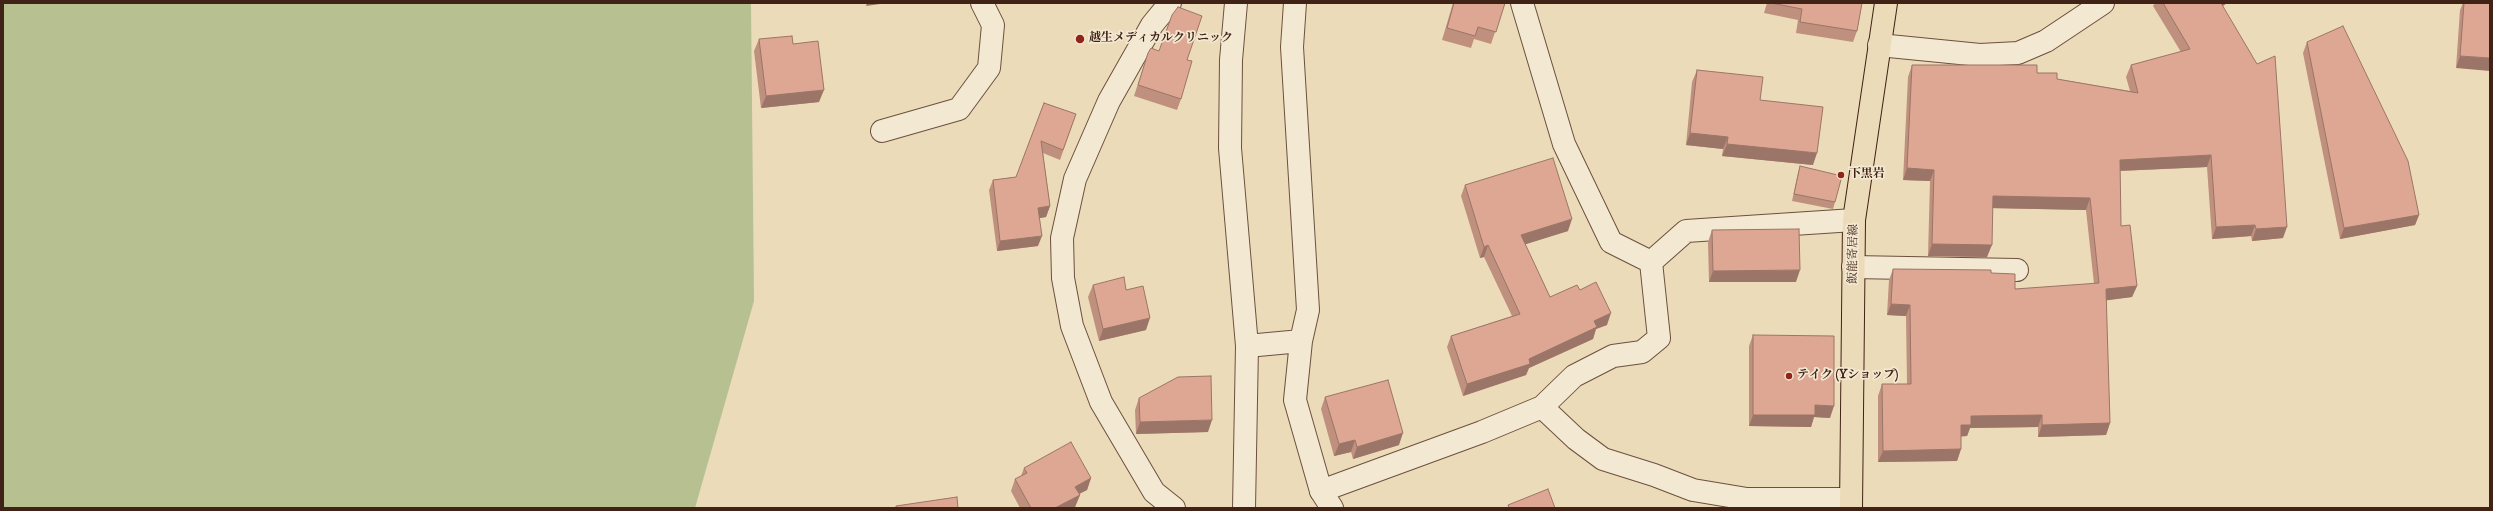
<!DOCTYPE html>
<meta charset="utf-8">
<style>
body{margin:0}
#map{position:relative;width:2493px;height:511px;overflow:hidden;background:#ecdbb9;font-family:"IM FELL English",serif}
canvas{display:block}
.frame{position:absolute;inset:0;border:4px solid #412216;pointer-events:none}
</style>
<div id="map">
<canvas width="2493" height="511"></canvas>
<div class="frame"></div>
</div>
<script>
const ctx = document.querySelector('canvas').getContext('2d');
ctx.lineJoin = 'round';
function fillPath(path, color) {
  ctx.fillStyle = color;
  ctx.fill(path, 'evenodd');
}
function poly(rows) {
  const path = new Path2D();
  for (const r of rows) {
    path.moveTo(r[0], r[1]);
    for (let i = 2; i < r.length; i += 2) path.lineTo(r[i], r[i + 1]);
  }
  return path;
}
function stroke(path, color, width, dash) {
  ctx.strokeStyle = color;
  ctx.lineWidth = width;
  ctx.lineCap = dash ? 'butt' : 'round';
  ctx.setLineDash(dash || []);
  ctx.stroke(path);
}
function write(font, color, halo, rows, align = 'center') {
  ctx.font = font + ' "IM FELL English","Noto Serif JP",serif';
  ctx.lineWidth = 3.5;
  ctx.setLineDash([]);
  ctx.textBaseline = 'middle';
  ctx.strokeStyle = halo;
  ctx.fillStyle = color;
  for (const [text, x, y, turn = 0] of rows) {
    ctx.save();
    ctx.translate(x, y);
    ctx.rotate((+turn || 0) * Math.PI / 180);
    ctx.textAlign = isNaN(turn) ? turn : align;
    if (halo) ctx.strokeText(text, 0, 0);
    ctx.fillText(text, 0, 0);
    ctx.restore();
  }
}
const green = poly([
 [3,3,751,3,754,301,695,508,3,508]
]);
const service = poly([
 [1170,3,1152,25,1109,101,1075,179,1062,238,1063,278,1072,326,1101,402,1154,492,1174,508],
 [882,131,959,109,989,68,993,25,982,3],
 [1853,267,2017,270],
 [1542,407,1576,439,1603,459,1654,475,1693,490,1747,499,1851,499],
 [1321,491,1482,432,1542,407,1574,376,1613,356,1642,352,1659,338,1651,262,1611,242,1564,144,1522,3]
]);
const minor = poly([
 [1295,3,1292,47,1308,310,1301,341],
 [1879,45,1980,55,2018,53,2046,41,2103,3],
 [1651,262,1686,231,1854,220],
 [1247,346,1301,341,1295,400,1321,491,1332,508]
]);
const tertiary = poly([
 [1236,3,1231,60,1230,148,1247,346,1244,508]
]);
const primary = poly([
 [1851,508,1854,220,1886,3]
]);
const wall = poly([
 [1453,3,1505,3,1491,44,1474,39,1471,48,1442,40],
 [1767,3,1862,3,1857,31,1853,42,1796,33,1798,20,1764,13],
 [2155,3,2227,3,2223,6,2283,238,2252,241,2251,236,2212,239,2207,167,2120,171,2121,226,2137,286,2132,297,2106,300,2110,423,2106,435,2038,437,2038,427,1970,428,1967,436,1961,436,1961,449,1957,461,1878,462,1878,396,1882,384,1907,384,1906,316,1887,315,1889,280,1893,269,1991,273,2015,289,2094,284,2086,210,1992,208,1987,257,1928,256,1930,181,1903,180,1908,77,1912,65,2037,73,2057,79,2130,91,2126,77,2131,65,2181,52,2153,6],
 [2463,3,2490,3,2456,68,2460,10],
 [759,39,793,44,819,102,761,108,754,51],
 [2307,42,2419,215,2415,225,2340,239,2303,53],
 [1148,53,1187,60,1181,99,1177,110,1134,96],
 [1697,70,1760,100,1813,165,1722,156,1723,149,1686,145,1692,82],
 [1044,103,1076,114,1060,160,1043,153,1050,206,1046,217,1039,218,1038,246,997,251,989,190,993,180,1016,177],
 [1800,166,1835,202,1833,209,1792,201,1798,173],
 [1465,185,1568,231,1525,244,1550,297,1580,290,1607,325,1596,329,1593,339,1529,368,1526,375,1463,396,1447,347,1451,336,1512,316,1484,257,1480,258,1461,196],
 [1712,230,1796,282,1709,282,1708,242],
 [1093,285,1126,290,1146,330,1099,341,1088,297],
 [1753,335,1830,418,1814,417,1811,427,1749,426,1749,346],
 [1325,397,1399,445,1353,459,1351,452,1334,456,1321,409],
 [1139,398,1208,432,1136,434,1135,410],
 [1024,468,1091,478,1087,490,1079,494,1080,495,1075,507,1073,508,1020,508,1011,491,1015,479,1021,476]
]);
const shadedWall = poly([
 [867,3,887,3,866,6],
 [2218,3,2227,3,2215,11],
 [2460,56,2490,58,2490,71,2456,68],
 [824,90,819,102,761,108,766,96],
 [1690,133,1728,137,1723,149,1686,145],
 [1727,144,1817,153,1813,165,1722,156],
 [2211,155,2207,167,2116,171,2120,160],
 [1907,168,1934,170,1930,181,1903,180],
 [1993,196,2090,198,2086,210,1988,208],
 [1050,206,1046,217,1034,219,1038,208],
 [2419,215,2415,225,2340,239,2344,228],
 [1572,219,1568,231,1517,247,1521,235],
 [2255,225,2251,236,2212,239,2216,227],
 [2287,227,2283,238,2252,241,2256,229],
 [1042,236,1038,246,997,251,1000,241],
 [1932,244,1992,245,1987,257,1928,256],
 [1488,245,1484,257,1480,258,1484,247],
 [1800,270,1796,282,1709,282,1713,271],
 [2137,286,2132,297,2102,301,2106,289],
 [1891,304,1910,305,1906,316,1887,315],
 [1611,313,1607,325,1596,329,1593,339,1529,368,1526,375,1463,396,1467,384,1529,359,1594,321],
 [1150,318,1146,330,1099,341,1103,329],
 [1815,405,1834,406,1830,418,1814,417,1811,427,1749,426,1753,415],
 [2042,415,2038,427,1970,428,1967,436,1957,437,1961,425,1971,416],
 [1212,420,1208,432,1136,434,1140,422],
 [2110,423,2106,435,2038,437,2042,425],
 [1403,433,1399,445,1353,459,1357,447],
 [1355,440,1351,452,1334,456,1339,444],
 [1961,449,1957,461,1878,462,1883,451],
 [1091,478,1087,490,1071,498,1075,487],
 [1080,495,1075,507,1073,508,1055,508]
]);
const building = poly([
 [1454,3,1505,3,1496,32,1478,27,1475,36,1447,28,1454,3],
 [1771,3,1862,3,1857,31,1800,22,1802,9,1771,3],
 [2163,3,2221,3,2257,64,2275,56,2287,227,2256,229,2255,225,2216,227,2211,155,2120,160,2121,226,2130,225,2137,286,2106,289,2110,423,2042,425,2042,415,1971,416,1971,425,1961,425,1961,449,1883,451,1882,384,1911,384,1910,305,1891,304,1893,269,1991,270,1991,273,2015,274,2015,289,2099,283,2090,198,1993,196,1992,245,1932,244,1934,170,1907,168,1912,65,2037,65,2037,73,2057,73,2057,79,2138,93,2131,65,2190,49,2163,3],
 [2464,3,2490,3,2490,58,2460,56,2464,3],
 [1178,7,1202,16,1187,60,1192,61,1181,99,1138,85,1148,53,1151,48,1159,51,1172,15,1178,7],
 [2343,26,2408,161,2419,215,2344,228,2307,42,2343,26],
 [792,36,793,44,818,41,824,90,766,96,759,39,792,36],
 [1697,70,1763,77,1760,100,1823,107,1817,153,1727,144,1728,137,1690,133,1697,70],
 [1044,103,1076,114,1063,150,1041,141,1050,206,1038,208,1042,236,1000,241,993,180,1016,177,1044,103],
 [1553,158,1572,219,1521,235,1550,297,1577,285,1580,290,1596,282,1611,313,1594,321,1597,327,1529,359,1530,364,1467,384,1451,336,1520,314,1488,245,1484,247,1465,185,1553,158],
 [1800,166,1842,176,1835,202,1794,194,1800,166],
 [1799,229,1800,270,1713,271,1712,230,1799,229],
 [1124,277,1126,290,1143,286,1150,318,1103,329,1093,285,1124,277],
 [1753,335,1834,336,1834,406,1815,405,1815,415,1753,415,1753,335],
 [1211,376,1212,420,1140,422,1139,398,1178,377,1211,376],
 [1388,380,1403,433,1357,447,1355,440,1339,444,1325,397,1388,380],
 [1071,442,1091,478,1075,487,1080,495,1055,508,1031,508,1015,479,1027,473,1024,468,1071,442],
 [1548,489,1555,508,1509,508,1508,505,1548,489],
 [957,497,958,508,896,508,896,506,957,497]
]);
const markers = [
 [1080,39,5,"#8f2418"],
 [1841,175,4,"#8f2418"],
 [1789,376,4,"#8f2418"]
];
const poiNames = [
 ["越生メディカルクリニック",1089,39],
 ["下黒岩",1849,175],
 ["テイク (Yショップ)",1797,376]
];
const streetNames = [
 ["飯能寄居線",1854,254,-89]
];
fillPath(green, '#b7c090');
stroke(service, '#6c503f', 24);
stroke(minor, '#6c503f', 24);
stroke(tertiary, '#6c503f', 24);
stroke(primary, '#412216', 24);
stroke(service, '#f3e8d2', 22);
stroke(minor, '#f3e8d2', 22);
stroke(tertiary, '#f3e8d2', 22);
stroke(primary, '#ecdbb9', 22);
fillPath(wall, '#bf907e');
fillPath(shadedWall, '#9b7567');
fillPath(building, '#dea793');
stroke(building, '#9b7567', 1);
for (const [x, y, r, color] of markers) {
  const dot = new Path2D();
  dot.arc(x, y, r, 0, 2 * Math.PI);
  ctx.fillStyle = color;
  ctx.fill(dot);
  stroke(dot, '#f3e8d2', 1.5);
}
write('bold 12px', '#412216', '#f3e8d2', poiNames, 'left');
write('12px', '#412216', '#f3e8d2', streetNames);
</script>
